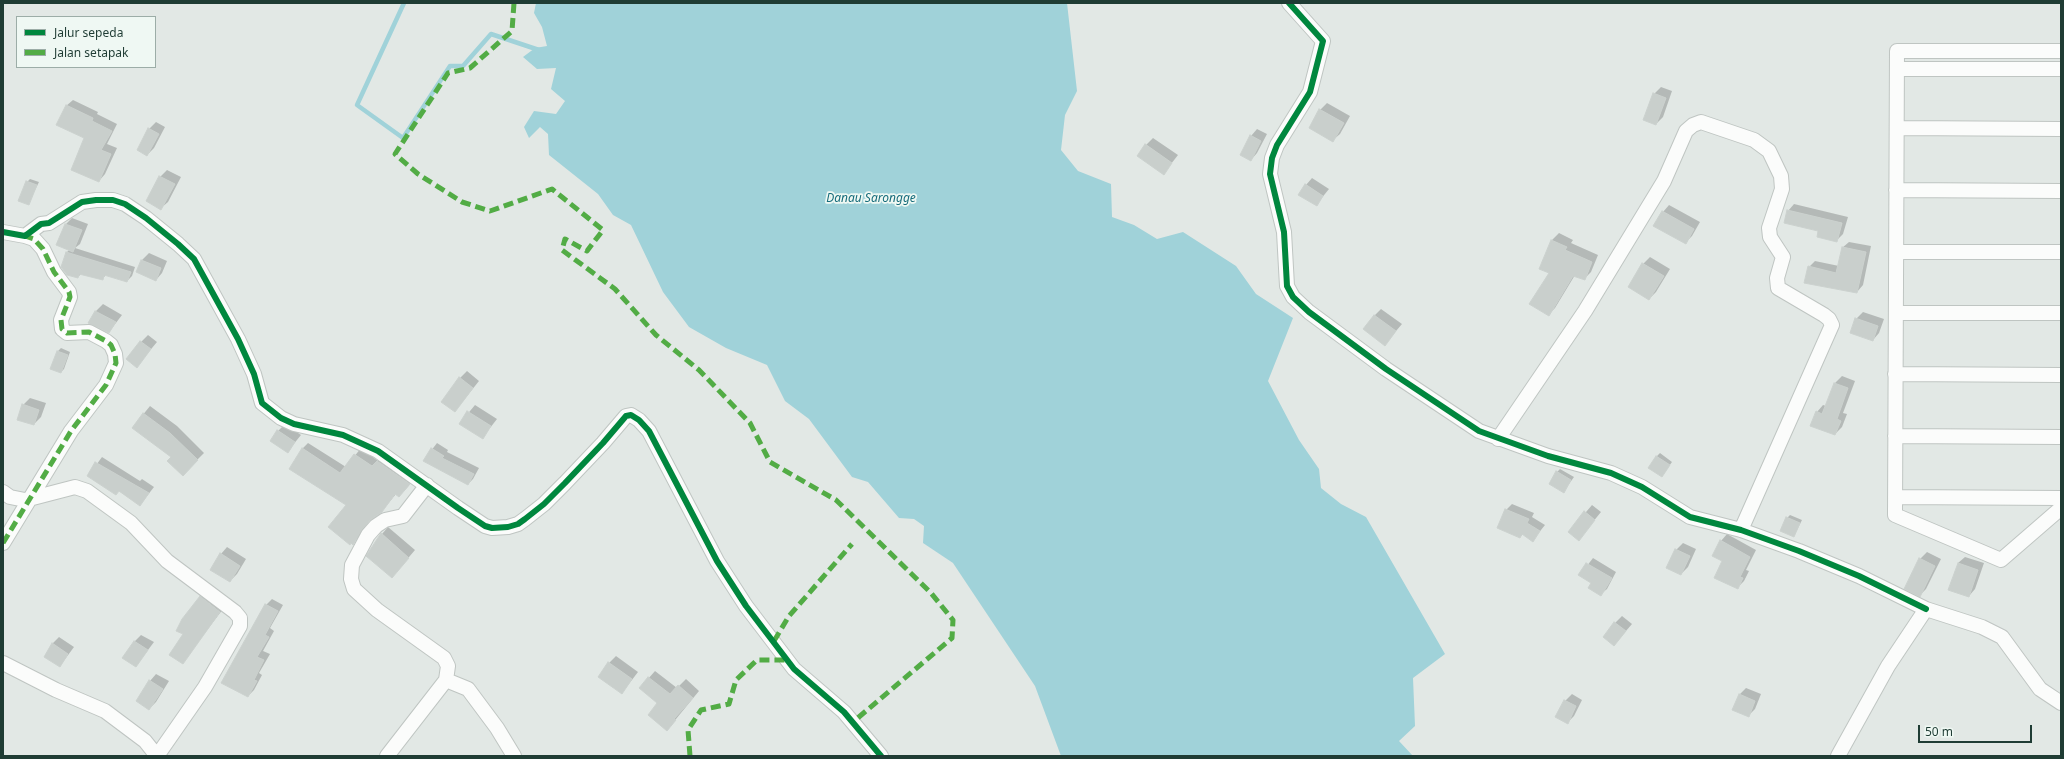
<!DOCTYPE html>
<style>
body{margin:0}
#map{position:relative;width:2064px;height:759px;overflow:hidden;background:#e2e8e5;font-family:"Noto Sans",sans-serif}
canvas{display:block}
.frame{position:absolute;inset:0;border:4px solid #1f3c34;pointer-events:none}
.legend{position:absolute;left:16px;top:16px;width:140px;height:52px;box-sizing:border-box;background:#eff8f3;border:1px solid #9cada7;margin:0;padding:5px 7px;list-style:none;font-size:12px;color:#1f3c34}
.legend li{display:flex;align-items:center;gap:8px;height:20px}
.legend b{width:20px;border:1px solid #9cada7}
.scale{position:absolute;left:1918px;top:725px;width:114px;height:18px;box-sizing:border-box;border:2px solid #1f3c34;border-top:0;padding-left:5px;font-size:12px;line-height:14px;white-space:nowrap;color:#1f3c34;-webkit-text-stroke:3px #eff8f3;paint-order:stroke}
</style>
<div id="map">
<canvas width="2064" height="759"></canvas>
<div class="frame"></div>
<ul class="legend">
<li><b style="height:5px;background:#00873e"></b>Jalur sepeda</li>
<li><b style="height:5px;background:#52ac45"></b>Jalan setapak</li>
</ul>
<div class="scale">50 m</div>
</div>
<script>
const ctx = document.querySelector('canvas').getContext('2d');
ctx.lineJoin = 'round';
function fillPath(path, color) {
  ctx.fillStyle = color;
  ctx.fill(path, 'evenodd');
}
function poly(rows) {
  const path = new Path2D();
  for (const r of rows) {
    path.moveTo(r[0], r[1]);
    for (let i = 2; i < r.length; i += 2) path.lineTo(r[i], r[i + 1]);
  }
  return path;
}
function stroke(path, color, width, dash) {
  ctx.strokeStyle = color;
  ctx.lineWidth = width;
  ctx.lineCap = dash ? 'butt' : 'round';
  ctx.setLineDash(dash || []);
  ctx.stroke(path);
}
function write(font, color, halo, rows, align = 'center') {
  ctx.font = font + ' "Noto Sans",sans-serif';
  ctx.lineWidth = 3.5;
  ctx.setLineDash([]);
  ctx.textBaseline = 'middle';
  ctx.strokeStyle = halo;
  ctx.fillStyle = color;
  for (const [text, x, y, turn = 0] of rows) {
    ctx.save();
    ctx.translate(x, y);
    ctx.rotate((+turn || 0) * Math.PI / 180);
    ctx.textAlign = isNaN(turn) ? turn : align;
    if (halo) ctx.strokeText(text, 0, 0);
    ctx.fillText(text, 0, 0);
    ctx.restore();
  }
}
const water = poly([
 [536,3,1067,3,1077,91,1065,115,1061,150,1078,171,1111,184,1112,217,1134,225,1157,239,1183,232,1236,266,1256,294,1293,318,1268,381,1299,440,1319,469,1321,488,1341,504,1366,517,1445,654,1413,678,1415,726,1399,741,1413,756,1061,756,1035,686,953,563,923,543,924,526,914,519,899,518,868,482,852,477,809,419,785,401,767,365,726,348,689,327,663,292,631,225,613,215,598,194,549,155,548,134,540,127,529,138,524,127,534,111,556,114,565,101,551,89,556,68,537,69,523,57,535,48,547,46,542,27,534,13]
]);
const shadow = poly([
 [1661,87,1672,91,1663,117,1656,124,1654,94],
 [73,100,98,112,97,114,117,124,107,144,117,148,105,174,99,181,85,137,66,106],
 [1327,103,1350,116,1340,134,1333,140,1320,110],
 [156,122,165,127,154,148,147,155,149,129],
 [1257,129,1267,134,1257,153,1251,160,1251,136],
 [1153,138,1178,155,1164,173,1146,145],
 [167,170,181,177,168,202,161,208,147,201,160,177],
 [1312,178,1329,189,1316,205,1306,185],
 [30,179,39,182,28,204,27,182],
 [1794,204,1848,217,1843,234,1836,241,1788,211],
 [1669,205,1700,222,1692,236,1685,243,1663,212],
 [72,218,88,224,80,244,75,248,135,267,132,276,127,281,107,274,102,279,82,273,78,277,62,267,67,252,70,249,66,224],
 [1559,233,1573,240,1571,243,1598,255,1591,272,1584,279,1575,275,1555,308,1548,315,1550,273,1540,268,1552,240],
 [1849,242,1871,246,1863,285,1857,292,1809,267,1815,261,1839,266,1842,248],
 [149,253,167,261,162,273,156,280,137,272,142,260],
 [1650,257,1670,269,1656,292,1649,299,1629,286,1643,264],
 [103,304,122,315,109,332,90,323,96,311],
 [1381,309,1402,324,1385,344,1375,315],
 [1863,312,1884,319,1879,333,1873,340,1856,319],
 [148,335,157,342,137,366,141,342],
 [61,348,70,352,64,369,61,372,58,351],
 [467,371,479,381,455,411,460,378],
 [1842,376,1855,381,1843,413,1847,414,1842,427,1835,434,1817,412,1823,405,1826,406,1835,383],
 [30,398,46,403,41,417,34,424,23,405],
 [475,405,497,419,483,437,460,423],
 [150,406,177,426,204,453,183,474,172,457,133,427],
 [285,424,301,435,288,451,278,431],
 [308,443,346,467,361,448,378,461,384,455,415,478,405,490,396,494,382,511,371,518,353,544,348,505,302,449],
 [437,443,448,450,447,452,479,468,473,479,468,484,424,460],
 [1660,453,1672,462,1662,476,1657,456],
 [102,457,140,481,142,479,154,487,140,505,119,491,88,476],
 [1560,469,1574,477,1564,491,1557,472],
 [1512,504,1534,513,1532,517,1545,525,1533,540,1523,534,1520,537,1506,510],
 [1592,505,1601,512,1579,539,1569,532],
 [1790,515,1802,520,1794,536,1787,518],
 [388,527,415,550,398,570,382,534],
 [1727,534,1756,550,1746,570,1749,571,1744,581,1737,588,1723,561,1721,541],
 [1683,543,1696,549,1688,567,1681,574,1676,550],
 [227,547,246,559,237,574,230,581,221,554],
 [1927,552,1941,559,1926,589,1920,595,1906,588,1920,559],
 [1965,557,1984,563,1975,589,1969,596,1958,563],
 [1593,558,1616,572,1607,589,1601,594,1592,583,1580,575],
 [208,590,226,605,183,662,184,633,201,597],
 [272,599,283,605,270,628,274,631,263,651,270,654,259,673,262,675,254,690,248,696,266,605],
 [1622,616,1632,624,1614,645,1615,623],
 [141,635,154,642,136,666,135,641],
 [59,637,74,647,60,666,52,644],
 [616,656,638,672,622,693,609,663],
 [655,671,677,688,686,679,699,691,667,730,658,703,640,688],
 [156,674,169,681,156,702,149,709,150,681],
 [1746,688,1761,694,1755,709,1748,716,1739,695],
 [1572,694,1582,700,1574,716,1568,722,1565,701]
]);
const stream = poly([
 [404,3,357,105,403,138,450,66,463,66,491,34,539,50]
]);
const building = poly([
 [1653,93,1666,98,1656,125,1643,120,1653,93],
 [66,105,93,118,92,121,112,131,101,150,111,154,99,182,71,170,84,138,56,125,66,105],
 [1319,109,1344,123,1333,142,1309,128,1319,109],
 [148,128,159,134,147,156,137,150,148,128],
 [1250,135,1261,141,1251,161,1240,155,1250,135],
 [1145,144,1172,163,1164,175,1137,156,1145,144],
 [159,176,175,184,161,210,146,201,159,176],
 [26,181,37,185,29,205,18,201,26,181],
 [1305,184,1323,196,1317,206,1298,195,1305,184],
 [1787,210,1842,223,1837,242,1817,237,1818,231,1784,223,1787,210],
 [1662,211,1694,229,1686,244,1653,226,1662,211],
 [65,224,82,230,73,252,56,245,65,224],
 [1551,240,1567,247,1565,250,1592,262,1585,280,1573,276,1549,316,1529,304,1549,273,1539,269,1551,240],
 [1842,247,1866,252,1857,293,1804,283,1808,266,1836,273,1842,247],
 [66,252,131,272,127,282,104,275,103,280,79,274,78,278,67,275,61,267,66,252],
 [141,260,161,268,156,281,136,272,141,260],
 [1642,263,1664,276,1649,300,1628,287,1642,263],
 [95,311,116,322,109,333,88,323,95,311],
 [1374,315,1396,331,1385,346,1363,329,1374,315],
 [1855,318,1878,326,1873,341,1850,333,1855,318],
 [140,341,151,349,137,368,126,359,140,341],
 [57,351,68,355,61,373,50,369,57,351],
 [459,377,473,388,455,412,441,402,459,377],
 [1834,383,1848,388,1837,419,1841,421,1835,435,1810,426,1816,411,1822,414,1834,383],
 [22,404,39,410,34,425,17,420,22,404],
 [467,411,491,426,483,439,459,424,467,411],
 [143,413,170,433,198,460,183,476,167,461,171,457,132,428,143,413],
 [277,430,295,442,288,453,270,441,277,430],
 [302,448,340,473,354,454,372,466,377,461,410,484,399,497,395,494,382,512,370,520,361,531,353,545,351,543,350,545,328,527,346,505,289,469,302,448],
 [431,448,444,456,442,458,474,474,468,485,423,461,431,448],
 [1656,456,1670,465,1662,477,1648,468,1656,456],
 [95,462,149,493,140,506,119,491,116,495,87,476,95,462],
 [1556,471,1571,480,1564,493,1549,484,1556,471],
 [1505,509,1529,519,1527,523,1540,531,1533,542,1522,534,1520,538,1497,528,1505,509],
 [1584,511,1595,520,1579,541,1568,532,1584,511],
 [1786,517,1800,523,1794,537,1780,531,1786,517],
 [381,533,409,558,392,578,366,556,381,533],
 [1720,540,1750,557,1740,577,1743,578,1738,589,1714,578,1722,561,1712,556,1720,540],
 [1675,549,1690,556,1681,575,1666,568,1675,549],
 [220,553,240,566,230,582,210,570,220,553],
 [1919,558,1935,566,1920,597,1904,589,1919,558],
 [1586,563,1612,578,1601,596,1588,588,1591,583,1578,575,1586,563],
 [1958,563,1978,570,1969,597,1948,590,1958,563],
 [200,596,220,612,183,664,169,655,183,634,176,631,182,619,200,596],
 [265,604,278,611,265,635,269,637,257,657,264,660,254,680,257,681,248,697,221,683,265,604],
 [1614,622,1626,631,1614,646,1603,637,1614,622],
 [134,641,148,650,136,667,122,658,134,641],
 [52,643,68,654,60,667,44,657,52,643],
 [608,662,632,679,622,694,598,677,608,662],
 [648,677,670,694,678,685,693,698,674,719,676,720,667,731,648,715,657,703,639,688,648,677],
 [149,680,163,689,149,710,136,701,149,680],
 [1739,694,1755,701,1749,717,1732,710,1739,694],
 [1564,700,1576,706,1568,724,1555,717,1564,700]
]);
const street = poly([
 [1289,3,1323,41,1310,92,1277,145,1272,158,1270,174,1284,232,1287,286,1293,297,1309,312,1386,369,1479,431,1548,456,1611,473,1642,487,1690,517,1741,530,1799,551,1859,576,1926,609],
 [2061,51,1897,51,1895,515,2001,560,2061,508],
 [1897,69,2061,69],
 [1897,128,2061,129],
 [1896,190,2061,191],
 [3,232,25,236,41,224,49,223,82,202,96,200,113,200,125,204,146,218,178,244,194,259,238,339,254,374,262,403,281,418,294,424,343,435,378,451,458,508,485,526,492,528,508,527,518,524,525,519,544,504,565,483,603,443,626,416,631,415,639,420,649,431,717,561,746,606,794,669,844,712,881,756],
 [1896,252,2061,252],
 [1896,313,2061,313],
 [1895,374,2061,375],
 [1895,436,2061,437],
 [1498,439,1585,311,1664,181,1686,131,1693,125,1701,122,1754,140,1769,151,1781,176,1782,189,1769,228,1770,237,1783,257,1777,278,1778,288,1824,315,1829,319,1832,325,1741,530],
 [427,485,403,516,385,520,376,526,368,535,352,565,351,579,354,589,377,610,444,658,448,666,446,680],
 [3,492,10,497,25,500,75,487,87,491,131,523,167,561,235,612,240,618,240,626,205,687,157,756],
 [1895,497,2061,498],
 [3,543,71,431,106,385,116,363,115,354,111,345,106,341,89,332,67,333,62,329,61,320,70,297,69,292,54,272,43,249,34,239,25,236],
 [3,663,56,690,105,711,145,741,157,756],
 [387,756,446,680,468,689,497,728,514,756],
 [1838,756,1888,666,1926,609,1982,627,2002,637,2040,689,2061,703]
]);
const quiet = poly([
 [514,3,512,31,470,68,448,73,395,154,418,174,462,202,490,211,552,189,603,230,587,251,565,239,562,250,615,289,656,335,699,370,750,423,770,462,836,500,931,593,953,620,952,638,853,722],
 [3,543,71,431,106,385,116,363,115,354,111,345,106,341,89,332,67,333,62,329,61,320,70,297,69,292,54,272,43,249,34,239,25,236],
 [774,641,789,616,852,544],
 [690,756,688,730,701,710,729,704,736,680,757,660,788,660]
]);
const cycleway = poly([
 [1289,3,1323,41,1310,92,1277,145,1272,158,1270,174,1284,232,1287,286,1293,297,1309,312,1386,369,1479,431,1548,456,1611,473,1642,487,1690,517,1741,530,1799,551,1859,576,1926,609],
 [3,232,25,236,41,224,49,223,82,202,96,200,113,200,125,204,146,218,178,244,194,259,238,339,254,374,262,403,281,418,294,424,343,435,378,451,458,508,485,526,492,528,508,527,518,524,525,519,544,504,565,483,603,443,626,416,631,415,639,420,649,431,717,561,746,606,794,669,844,712,881,756]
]);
const waterNames = [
 ["Danau Sarongge",871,199]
];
fillPath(water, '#a0d2d9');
fillPath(shadow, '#0003');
stroke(stream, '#a0d2d9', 4.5);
fillPath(building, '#c9cfcc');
stroke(building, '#cbd1ce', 1);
stroke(street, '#bfc5c2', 16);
stroke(street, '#fbfcfb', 14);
stroke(quiet, '#52ac45', 5, [10, 5]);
stroke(cycleway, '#00873e', 6);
write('italic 12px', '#166c7b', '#eff8f3', waterNames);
</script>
